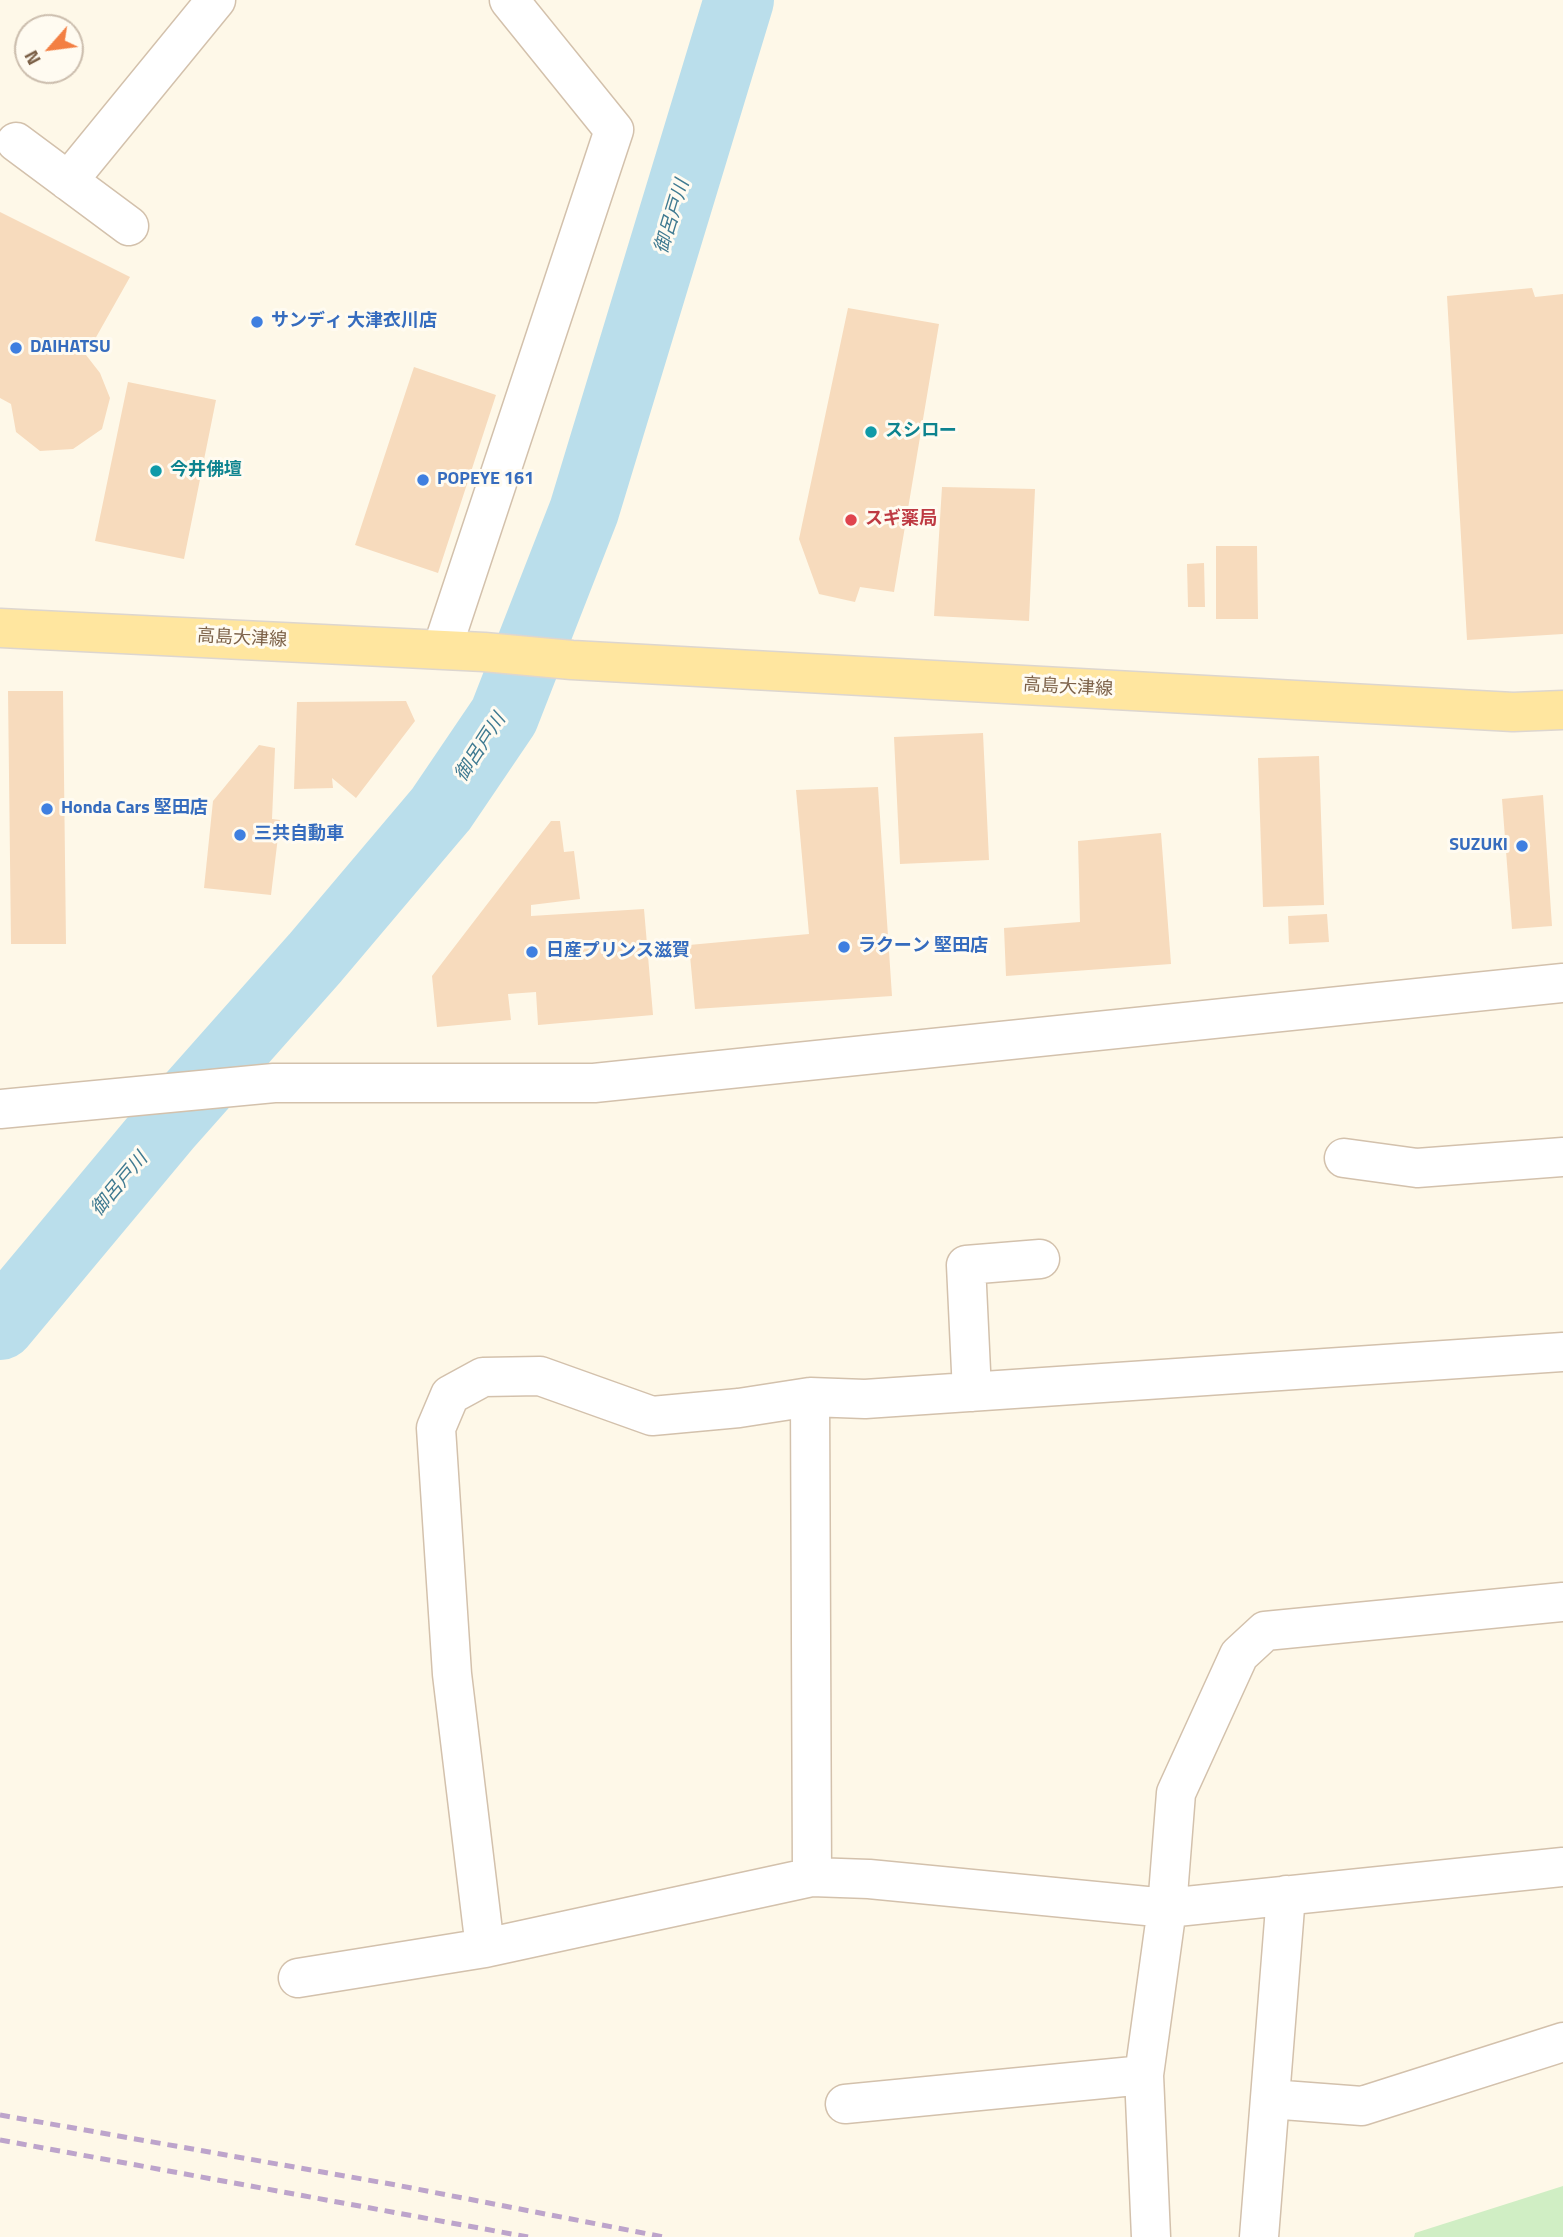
<!DOCTYPE html>
<meta charset="utf-8">
<style>
body{margin:0}
#map{position:relative;width:1563px;height:2237px;overflow:hidden;background:#fef8e8;font-family:"Titillium Web",sans-serif}
canvas{display:block}
.north{position:absolute;left:14px;top:14px;width:70px;height:70px;box-sizing:border-box;background:#fffbf1;border:2px solid #cbbdad;border-radius:50%;rotate:242deg;font-size:19px;font-weight:700;line-height:28px;text-align:center;color:#7c6148}
.north::after{content:'';display:block;margin:auto;width:24px;height:32px;background:#f37f43;clip-path:polygon(50% 0,100% 100%,50% 72%,0 100%)}
</style>
<div id="map">
<canvas width="1563" height="2237"></canvas>
<div class="north">N</div>
</div>
<script>
const ctx = document.querySelector('canvas').getContext('2d');
ctx.lineJoin = 'round';
function fillPath(path, color) {
  ctx.fillStyle = color;
  ctx.fill(path, 'evenodd');
}
function poly(rows) {
  const path = new Path2D();
  for (const r of rows) {
    path.moveTo(r[0], r[1]);
    for (let i = 2; i < r.length; i += 2) path.lineTo(r[i], r[i + 1]);
  }
  return path;
}
function stroke(path, color, width, dash) {
  ctx.strokeStyle = color;
  ctx.lineWidth = width;
  ctx.lineCap = dash ? 'butt' : 'round';
  ctx.setLineDash(dash || []);
  ctx.stroke(path);
}
function write(font, color, halo, rows, align = 'center') {
  ctx.font = font + ' "Titillium Web","Noto Sans JP",sans-serif';
  ctx.lineWidth = 6;
  ctx.setLineDash([]);
  ctx.textBaseline = 'middle';
  ctx.strokeStyle = halo;
  ctx.fillStyle = color;
  for (const [text, x, y, turn = 0] of rows) {
    ctx.save();
    ctx.translate(x, y);
    ctx.rotate((+turn || 0) * Math.PI / 180);
    ctx.textAlign = isNaN(turn) ? turn : align;
    if (halo) ctx.strokeText(text, 0, 0);
    ctx.fillText(text, 0, 0);
    ctx.restore();
  }
}
const green = poly([
 [1563,2186,1563,2237,1414,2237,1415,2233]
]);
const river = poly([
 [0,1325,166,1126,315,958,441,809,504,716,584,511,739,0]
]);
const building = poly([
 [0,212,130,277,86,355,100,373,110,398,102,429,73,449,40,451,16,432,11,404,0,398],
 [1532,288,1535,297,1563,294,1563,634,1467,640,1447,296],
 [848,308,939,324,894,592,860,587,855,602,819,594,799,539],
 [414,367,496,395,438,573,355,545],
 [128,382,216,400,184,559,95,541],
 [942,487,1035,489,1029,621,934,616],
 [1216,546,1257,546,1258,619,1216,619],
 [1204,563,1205,607,1188,607,1187,564],
 [8,691,63,691,66,944,11,944],
 [406,701,415,721,356,798,332,778,333,788,294,789,297,702],
 [983,733,989,860,900,864,894,737],
 [259,745,275,748,272,819,280,820,271,895,204,888,213,801],
 [1319,756,1324,905,1263,907,1258,758],
 [878,787,892,996,695,1009,689,945,809,934,796,790],
 [1543,795,1552,926,1512,929,1502,799],
 [551,821,560,821,564,852,574,851,580,899,531,905,531,916,644,909,653,1015,538,1025,536,992,508,994,511,1020,437,1027,432,976],
 [1161,833,1171,964,1006,976,1004,928,1080,922,1078,841],
 [1327,914,1329,942,1289,944,1288,916]
]);
const minor = poly([
 [16,142,129,226],
 [68,181,216,0],
 [442,649,614,130,509,0],
 [0,1109,274,1083,594,1083,1563,983],
 [1344,1158,1417,1168,1563,1157],
 [1563,1352,865,1399,810,1397,739,1408,652,1416,540,1376,483,1377,450,1395,436,1428,452,1674,485,1948,812,1877,869,1879,1167,1908,1563,1867],
 [972,1392,966,1265,1040,1259],
 [810,1397,812,1877],
 [298,1978,485,1948],
 [1270,2099,1362,2106,1563,2042],
 [845,2104,1144,2075],
 [1151,2237,1144,2075,1167,1908,1176,1793,1239,1655,1265,1631,1563,1602],
 [1259,2237,1286,1895]
]);
const major = poly([
 [0,628,484,652,572,660,1513,712,1563,710]
]);
const rail = poly([
 [0,2115,396,2185,664,2237],
 [0,2140,528,2237]
]);
const markers = [
 [257,322,7,"#3f7fe0"],
 [16,348,7,"#3f7fe0"],
 [871,432,7,"#0f9aa8"],
 [156,471,7,"#0f9aa8"],
 [423,480,7,"#3f7fe0"],
 [851,520,7,"#e0444e"],
 [47,809,7,"#3f7fe0"],
 [240,835,7,"#3f7fe0"],
 [1522,846,7,"#3f7fe0"],
 [844,947,7,"#3f7fe0"],
 [532,952,7,"#3f7fe0"]
];
const shopNames = [
 ["サンディ 大津衣川店",271,322],
 ["DAIHATSU",30,348],
 ["POPEYE 161",437,480],
 ["Honda Cars 堅田店",61,809],
 ["三共自動車",254,835],
 ["SUZUKI",1508,846,"right"],
 ["ラクーン 堅田店",858,947],
 ["日産プリンス滋賀",546,952]
];
const cultureNames = [
 ["スシロー",885,432],
 ["今井佛壇",170,471]
];
const healthNames = [
 ["スギ薬局",865,520]
];
const streetNames = [
 ["高島大津線",242,639,3],
 ["高島大津線",1068,688,3]
];
const waterNames = [
 ["御呂戸川",673,217,-73],
 ["御呂戸川",481,748,-57],
 ["御呂戸川",120,1185,-50]
];
fillPath(green, '#d0eec4');
stroke(river, '#badeeb', 70);
fillPath(building, '#f7dbbd');
stroke(minor, '#d3c1ac', 41);
stroke(major, '#ddd6cf', 41);
stroke(minor, '#fff', 38);
stroke(major, '#ffe69f', 38);
stroke(rail, '#bda4cb', 5, [10, 7]);
for (const [x, y, r, color] of markers) {
  const dot = new Path2D();
  dot.arc(x, y, r, 0, 2 * Math.PI);
  ctx.fillStyle = color;
  ctx.fill(dot);
  stroke(dot, '#fffbf1', 2.5);
}
write('bold 18px', '#366cbe', '#fffbf1', shopNames, 'left');
write('bold 18px', '#0d838f', '#fffbf1', cultureNames, 'left');
write('bold 18px', '#be3a42', '#fffbf1', healthNames, 'left');
write('18px', '#7c6148', '#fffbf1', streetNames);
write('italic 19px', '#3f7a91', '#fffbf1', waterNames);
</script>
